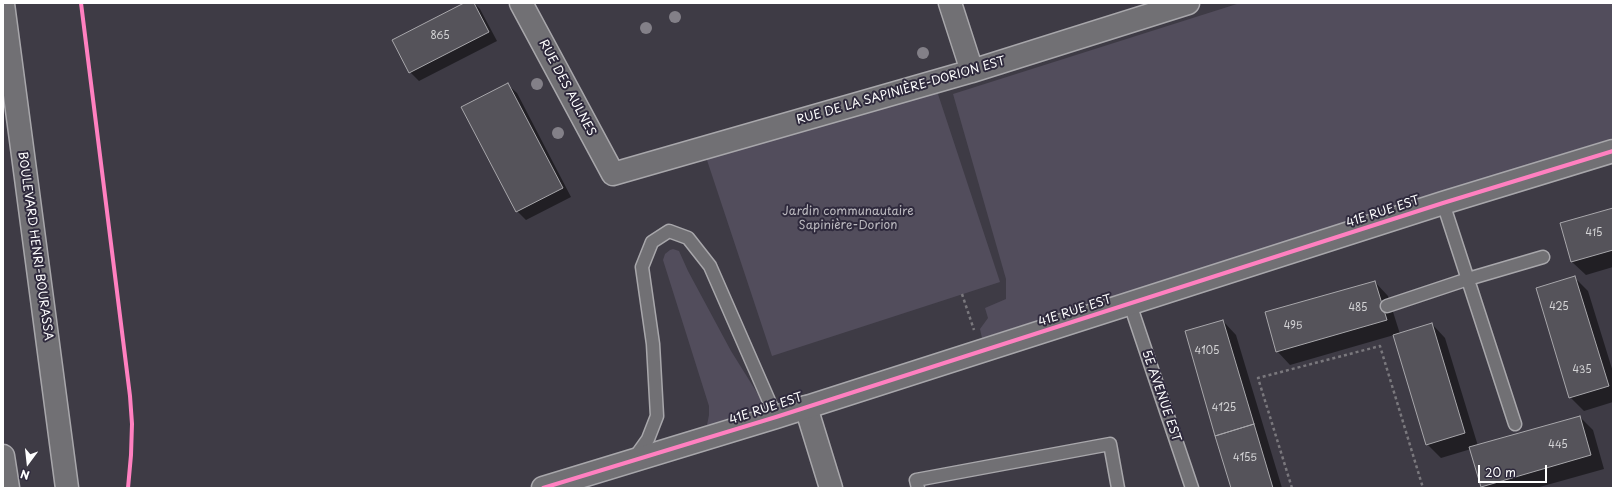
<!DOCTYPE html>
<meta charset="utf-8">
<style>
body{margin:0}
#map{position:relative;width:1616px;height:491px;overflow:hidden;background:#3e3b45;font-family:"Playpen Sans",sans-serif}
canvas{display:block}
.frame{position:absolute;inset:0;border:4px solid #fff;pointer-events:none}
.north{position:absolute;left:8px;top:443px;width:40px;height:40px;-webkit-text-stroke:3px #2f2a3d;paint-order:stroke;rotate:195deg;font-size:11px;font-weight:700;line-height:16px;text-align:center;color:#fff}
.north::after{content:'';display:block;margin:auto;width:14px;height:18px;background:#fff;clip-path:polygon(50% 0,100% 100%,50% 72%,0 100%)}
.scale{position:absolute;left:1478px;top:465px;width:69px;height:18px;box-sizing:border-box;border:2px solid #fff;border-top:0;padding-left:5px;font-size:12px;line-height:14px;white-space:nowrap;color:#fff;-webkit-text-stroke:3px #2f2a3d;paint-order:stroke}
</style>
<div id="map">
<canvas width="1616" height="491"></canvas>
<div class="frame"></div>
<div class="north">N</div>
<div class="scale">20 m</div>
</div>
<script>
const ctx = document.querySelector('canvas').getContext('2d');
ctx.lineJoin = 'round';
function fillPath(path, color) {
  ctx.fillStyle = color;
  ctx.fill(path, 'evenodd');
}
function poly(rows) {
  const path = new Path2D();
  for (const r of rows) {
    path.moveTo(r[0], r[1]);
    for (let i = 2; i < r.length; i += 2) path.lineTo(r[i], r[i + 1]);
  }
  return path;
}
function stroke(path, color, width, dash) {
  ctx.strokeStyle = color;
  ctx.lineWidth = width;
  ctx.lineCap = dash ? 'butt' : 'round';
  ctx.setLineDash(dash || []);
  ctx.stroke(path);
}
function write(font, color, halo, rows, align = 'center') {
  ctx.font = font + ' "Playpen Sans",sans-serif';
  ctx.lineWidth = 4;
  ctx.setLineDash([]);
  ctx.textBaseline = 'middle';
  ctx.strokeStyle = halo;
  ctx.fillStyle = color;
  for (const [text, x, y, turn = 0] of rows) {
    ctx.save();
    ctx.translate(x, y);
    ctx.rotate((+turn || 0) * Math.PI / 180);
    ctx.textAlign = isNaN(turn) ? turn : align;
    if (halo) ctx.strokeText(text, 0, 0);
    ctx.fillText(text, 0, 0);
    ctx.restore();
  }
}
const green = poly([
 [1240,3,1613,3,1613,138,982,338,980,329,988,318,985,308,1006,299,1006,279,953,94],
 [934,82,1000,282,772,356,703,148],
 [673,249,679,251,688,271,731,351,766,407,707,425,709,415,709,406,663,260,665,254,670,250]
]);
const shadow = poly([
 [466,3,474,3,480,9,497,41,419,81,410,72],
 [508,85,517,93,571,197,526,220,517,211],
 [1613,209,1613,267,1586,275,1572,262,1561,224],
 [1575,278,1588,291,1613,372,1613,402,1584,411,1570,397],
 [1375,282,1388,296,1400,334,1432,324,1445,338,1478,446,1580,417,1593,430,1604,469,1536,488,1483,488,1471,449,1441,458,1427,444,1394,335,1290,365,1277,351],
 [1223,321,1236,335,1282,488,1232,488]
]);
const building = poly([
 [464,3,474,3,489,32,409,73,392,40,464,3],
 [508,83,563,188,516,212,461,107,508,83],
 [1613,208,1613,250,1571,262,1560,223,1613,208],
 [1575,276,1609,386,1569,398,1536,288,1575,276],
 [1375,281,1387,320,1276,352,1265,312,1375,281],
 [1223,320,1254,424,1215,436,1185,331,1223,320],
 [1432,323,1465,433,1426,445,1393,335,1432,323],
 [1580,416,1591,455,1481,487,1469,447,1580,416],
 [1254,424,1273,488,1231,488,1215,436,1254,424]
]);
const path = poly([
 [962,294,974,330],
 [1292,488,1258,378,1380,346,1423,488]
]);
const service = poly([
 [1443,203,1515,424],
 [1130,304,1192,488],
 [1387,306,1468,279,1543,257],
 [633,460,648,439,657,416,653,344,642,267,652,242,669,231,688,238,710,266,776,417],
 [918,488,916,480,1110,444,1118,488]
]);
const minor = poly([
 [521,3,613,174,972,71,1188,3],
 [950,3,972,71],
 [806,407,831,488]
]);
const tertiary = poly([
 [543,488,776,417,1443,203,1613,151]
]);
const secondary = poly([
 [3,4,67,488],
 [3,456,8,488]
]);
const cycleway = poly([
 [81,3,130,396,132,424,131,455,128,488],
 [543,488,776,417,1443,203,1613,151]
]);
const trees = [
 [675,17],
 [646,28],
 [923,53],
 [537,84],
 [558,133]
];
const numberNames = [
 ["865",440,36],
 ["415",1594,233],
 ["425",1559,307],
 ["485",1358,308],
 ["495",1293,326],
 ["4105",1207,351],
 ["435",1582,370],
 ["4125",1224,408],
 ["445",1558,445],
 ["4155",1245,458]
];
const streetNames = [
 ["RUE DES AULNES",567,88,62],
 ["RUE DE LA SAPINIÈRE-DORION EST",901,91,-16],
 ["41E RUE EST",1383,212,-18],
 ["BOULEVARD HENRI-BOURASSA",35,246,82],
 ["41E RUE EST",1075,311,-18],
 ["5E AVENUE EST",1161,396,71],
 ["41E RUE EST",766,409,-18]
];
const parkNames = [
 ["Jardin communautaire",848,212],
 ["Sapinière-Dorion",848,226]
];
fillPath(green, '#524d5c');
fillPath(shadow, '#0007');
fillPath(building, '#55535a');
stroke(building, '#a8a7ab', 1);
stroke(service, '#a8a7ab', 15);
stroke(minor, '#a8a7ab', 25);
stroke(tertiary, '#a8a7ab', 25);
stroke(secondary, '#a8a7ab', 25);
stroke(path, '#7a787d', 2.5, [3, 3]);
stroke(service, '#717074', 12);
stroke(minor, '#717074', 22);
stroke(tertiary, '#717074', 22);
stroke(secondary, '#717074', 22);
stroke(cycleway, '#ff80c0', 4);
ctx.fillStyle = '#838088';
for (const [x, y] of trees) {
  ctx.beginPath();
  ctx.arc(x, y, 6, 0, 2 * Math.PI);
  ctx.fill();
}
write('10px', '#d4d4d6', null, numberNames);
write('12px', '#fff', '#2f2a3d', streetNames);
write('12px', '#bbb9bf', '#2f2a3d', parkNames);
</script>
